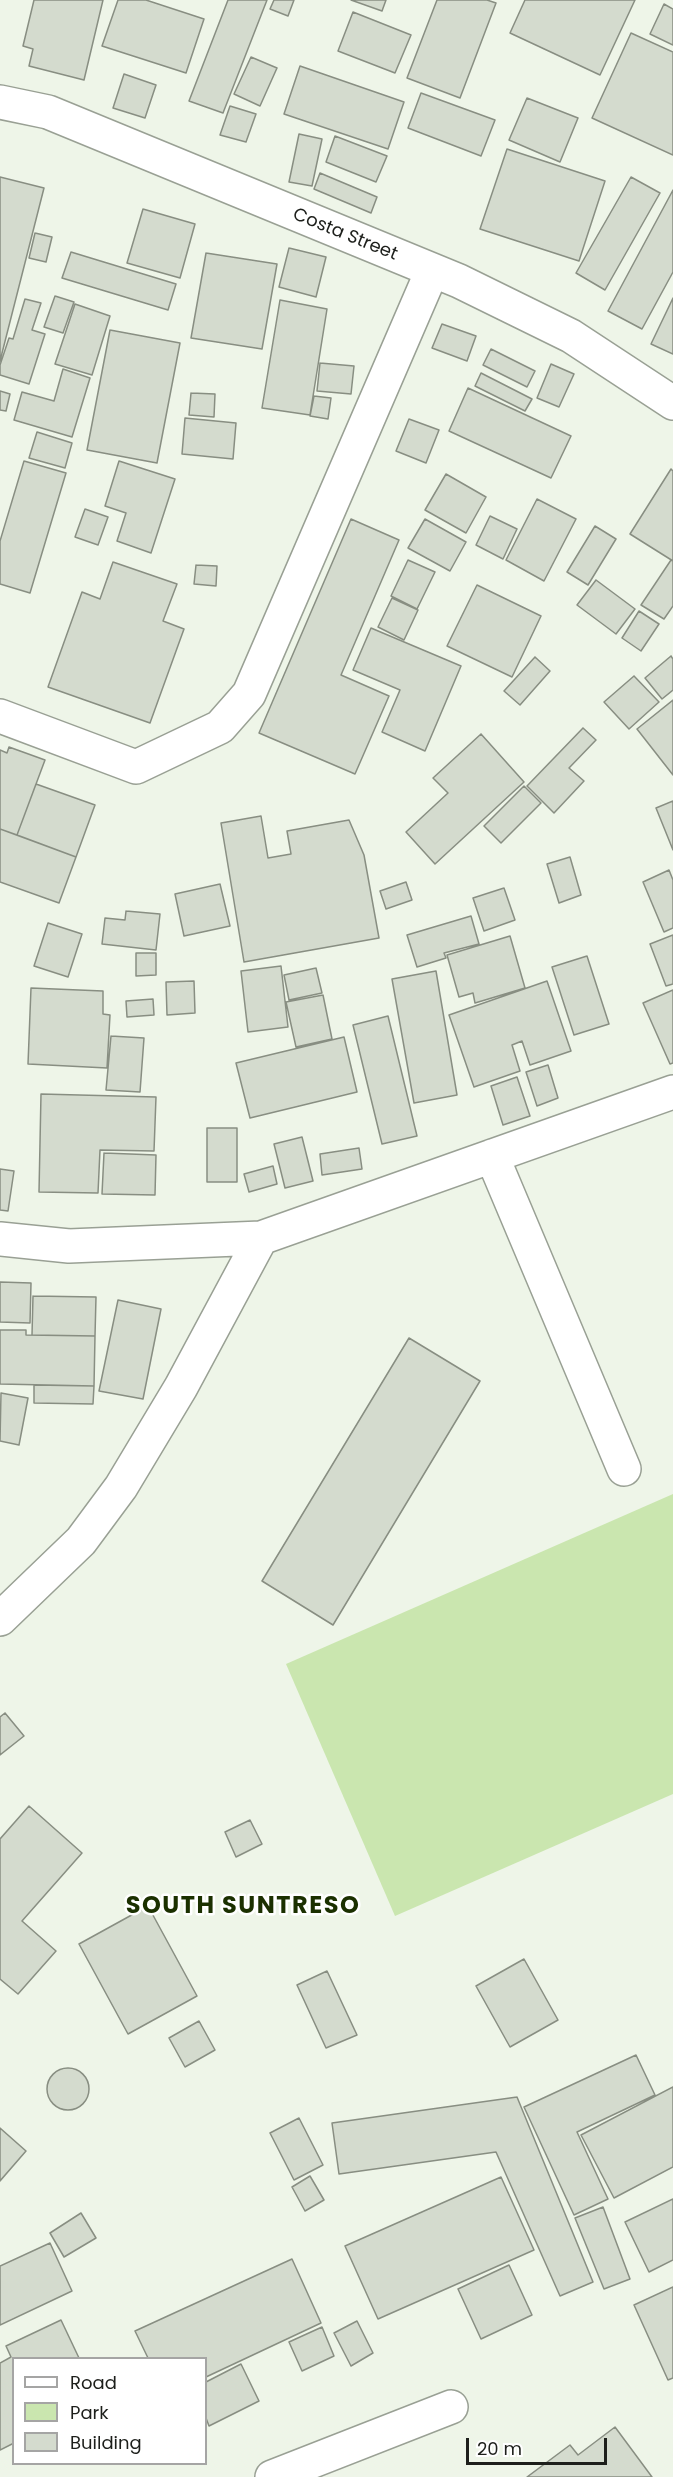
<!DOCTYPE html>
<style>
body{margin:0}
#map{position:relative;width:673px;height:2477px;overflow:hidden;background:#eef5e8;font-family:Poppins,sans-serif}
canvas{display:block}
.legend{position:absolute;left:12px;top:2357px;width:195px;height:108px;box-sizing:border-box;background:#fff;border:2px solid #a5a5a4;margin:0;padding:8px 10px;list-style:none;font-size:18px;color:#1d1f1b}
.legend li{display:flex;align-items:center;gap:12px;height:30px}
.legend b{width:30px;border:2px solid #a5a5a4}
.scale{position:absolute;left:466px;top:2438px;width:141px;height:27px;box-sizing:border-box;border:3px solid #1d1f1b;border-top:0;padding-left:8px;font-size:18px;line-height:21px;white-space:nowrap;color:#1d1f1b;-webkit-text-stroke:4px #fff;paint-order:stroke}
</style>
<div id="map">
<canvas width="673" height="2477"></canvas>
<ul class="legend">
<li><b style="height:8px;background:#fff"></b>Road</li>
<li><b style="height:16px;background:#cae6af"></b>Park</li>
<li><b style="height:16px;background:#d4dbce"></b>Building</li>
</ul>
<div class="scale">20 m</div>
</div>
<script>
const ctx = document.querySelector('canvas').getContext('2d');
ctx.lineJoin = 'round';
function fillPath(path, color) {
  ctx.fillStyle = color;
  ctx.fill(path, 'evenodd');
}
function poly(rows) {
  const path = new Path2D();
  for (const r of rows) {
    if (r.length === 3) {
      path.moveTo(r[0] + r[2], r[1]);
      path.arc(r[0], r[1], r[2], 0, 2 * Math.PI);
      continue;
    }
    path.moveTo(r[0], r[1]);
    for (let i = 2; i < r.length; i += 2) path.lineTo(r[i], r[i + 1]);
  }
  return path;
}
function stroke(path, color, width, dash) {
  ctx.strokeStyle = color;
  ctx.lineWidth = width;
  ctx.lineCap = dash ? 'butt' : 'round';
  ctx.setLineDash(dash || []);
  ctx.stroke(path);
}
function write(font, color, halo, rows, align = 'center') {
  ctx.font = font + ' Poppins,sans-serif';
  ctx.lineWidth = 5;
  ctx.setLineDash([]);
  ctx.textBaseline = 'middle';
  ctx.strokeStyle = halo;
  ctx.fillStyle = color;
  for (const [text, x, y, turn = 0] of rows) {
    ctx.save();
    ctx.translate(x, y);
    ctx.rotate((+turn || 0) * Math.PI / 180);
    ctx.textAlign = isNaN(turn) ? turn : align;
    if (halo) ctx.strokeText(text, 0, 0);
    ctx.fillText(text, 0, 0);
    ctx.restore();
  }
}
const green = poly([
 [673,1494,673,1794,395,1916,286,1664]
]);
const building = poly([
 [34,0,103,0,84,80,29,66,33,49,23,46,34,0],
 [118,0,146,0,204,19,186,73,102,46,118,0],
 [228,0,267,0,223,113,189,101,228,0],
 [274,0,294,0,288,16,270,9,274,0],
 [351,0,386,0,382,11,351,0],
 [437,0,487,0,496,3,460,98,407,78,437,0],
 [525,0,635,0,600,75,510,33,525,0],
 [664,4,673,9,673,45,650,34,664,4],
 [353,12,411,35,395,73,338,51,353,12],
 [631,33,673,52,673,155,592,118,631,33],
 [251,57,277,68,260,106,234,94,251,57],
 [300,66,404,102,388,149,284,114,300,66],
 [124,74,156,85,145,118,113,108,124,74],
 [421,93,495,120,481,156,408,128,421,93],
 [527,98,578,118,560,162,509,140,527,98],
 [230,106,256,114,246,142,220,135,230,106],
 [299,134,322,139,312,186,289,182,299,134],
 [335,136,387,156,376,182,326,162,335,136],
 [507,149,605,181,579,261,480,229,507,149],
 [320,173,377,197,371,213,314,189,320,173],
 [0,177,44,188,0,361,0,177],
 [631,177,660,193,605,290,576,273,631,177],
 [673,190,673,272,642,329,608,311,673,190],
 [143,209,195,224,180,278,127,263,143,209],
 [35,233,52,237,46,262,29,258,35,233],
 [289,248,326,257,316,297,279,287,289,248],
 [71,252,176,284,168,310,62,278,71,252],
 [206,253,277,264,262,349,191,338,206,253],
 [55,296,74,302,63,333,44,327,55,296],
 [673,298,673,354,651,344,673,298],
 [25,299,41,303,32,330,45,334,29,384,0,375,0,365,9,338,13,339,25,299],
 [280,300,327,309,310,415,262,408,280,300],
 [75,304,110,316,92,375,55,364,75,304],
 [442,324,476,336,467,361,432,348,442,324],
 [110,330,180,343,157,463,87,450,110,330],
 [491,349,535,371,527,387,483,365,491,349],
 [320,363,354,366,351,394,317,391,320,363],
 [551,364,574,374,559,407,537,398,551,364],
 [63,369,90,378,72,437,14,420,22,392,54,401,63,369],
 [481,373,532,399,525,411,475,386,481,373],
 [468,388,571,436,551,478,449,431,468,388],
 [0,391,10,394,6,411,0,410,0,391],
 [191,393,215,394,214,417,189,415,191,393],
 [314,396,331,398,328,419,310,416,314,396],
 [185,418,236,423,233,459,182,454,185,418],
 [409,419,439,430,426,463,396,451,409,419],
 [37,432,72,443,65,468,29,458,37,432],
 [24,461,66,473,30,593,0,584,0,541,24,461],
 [119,461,175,479,151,553,117,541,126,513,105,506,119,461],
 [671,469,673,471,673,561,630,534,671,469],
 [446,474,486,497,466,533,425,510,446,474],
 [537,499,576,519,544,581,506,560,537,499],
 [85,509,108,517,98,545,75,537,85,509],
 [490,516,517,529,503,559,476,545,490,516],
 [351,519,399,540,341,675,389,696,355,774,259,733,351,519],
 [425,519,466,542,450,571,408,548,425,519],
 [595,526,616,539,588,585,567,572,595,526],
 [408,560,435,572,417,609,391,596,408,560],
 [671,560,673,561,673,606,664,619,641,605,671,560],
 [113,562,177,584,163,621,184,629,150,723,48,687,82,592,100,599,113,562],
 [196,565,217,566,216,586,194,584,196,565],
 [596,580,635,609,616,634,577,605,596,580],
 [477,585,541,616,512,677,447,646,477,585],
 [392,598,418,610,404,640,378,627,392,598],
 [639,611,659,624,641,651,622,638,639,611],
 [371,628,461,666,425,751,382,732,400,690,353,670,371,628],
 [671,656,673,659,673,690,662,699,645,678,671,656],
 [535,657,550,671,520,705,504,691,535,657],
 [634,676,659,702,629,729,604,702,634,676],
 [673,700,673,775,637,729,673,700],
 [583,728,596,740,569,768,584,781,554,813,527,786,583,728],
 [481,734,524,782,435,864,406,832,448,793,433,778,481,734],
 [9,747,45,760,17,835,0,829,0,750,7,753,9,747],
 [36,784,95,805,76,857,17,835,36,784],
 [524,786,541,803,501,843,484,826,524,786],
 [673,801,673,850,656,808,673,801],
 [261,816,268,858,291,854,287,831,349,820,364,855,379,938,244,962,221,823,261,816],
 [0,829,76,857,59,903,0,882,0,829],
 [570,857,581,895,559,903,547,864,570,857],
 [669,870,673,880,673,928,664,932,643,882,669,870],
 [406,882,412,900,386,909,380,891,406,882],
 [220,884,230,926,184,936,175,894,220,884],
 [504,888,515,920,484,931,473,898,504,888],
 [126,911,160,914,156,950,102,944,105,918,125,920,126,911],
 [471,916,479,944,444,953,446,958,417,967,407,935,471,916],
 [48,923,82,934,68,977,34,966,48,923],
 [673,935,673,984,666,986,650,944,673,935],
 [510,936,525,988,475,1003,473,993,459,997,447,955,510,936],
 [136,953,156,953,156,975,136,976,136,953],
 [587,956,609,1024,574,1035,552,967,587,956],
 [281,966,288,1027,248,1032,241,971,281,966],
 [316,968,322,993,289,1000,284,975,316,968],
 [436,971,457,1095,414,1103,392,979,436,971],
 [194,981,195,1013,167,1015,166,982,194,981],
 [547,981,571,1051,530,1065,522,1041,512,1045,520,1071,474,1087,449,1015,547,981],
 [31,988,103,991,103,1014,110,1015,107,1068,28,1064,31,988],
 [673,990,673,1063,670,1064,643,1003,673,990],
 [323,995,332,1039,296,1047,286,1002,323,995],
 [153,999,154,1015,127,1017,126,1001,153,999],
 [388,1016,417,1136,382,1144,353,1025,388,1016],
 [111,1036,144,1038,140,1092,106,1090,111,1036],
 [344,1037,357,1092,250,1118,236,1063,344,1037],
 [548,1065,558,1098,537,1106,526,1072,548,1065],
 [517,1077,530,1116,503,1125,491,1086,517,1077],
 [41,1094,156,1097,154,1151,100,1150,98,1193,39,1192,41,1094],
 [207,1128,237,1128,237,1182,207,1182,207,1128],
 [302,1137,313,1181,285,1188,274,1144,302,1137],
 [359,1148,362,1169,322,1175,320,1154,359,1148],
 [104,1153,156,1155,155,1195,102,1194,104,1153],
 [273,1166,277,1184,249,1192,244,1174,273,1166],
 [0,1169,14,1171,8,1211,0,1210,0,1169],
 [0,1282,31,1283,30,1323,0,1322,0,1282],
 [33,1296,96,1297,95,1336,32,1335,33,1296],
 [118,1300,161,1309,143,1399,99,1391,118,1300],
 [0,1330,26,1330,26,1335,95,1336,94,1386,0,1384,0,1330],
 [409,1338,480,1381,333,1625,262,1581,409,1338],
 [34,1385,94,1386,93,1404,34,1403,34,1385],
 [1,1393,28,1398,19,1445,0,1441,1,1393],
 [5,1713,24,1736,0,1755,0,1717,5,1713],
 [29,1806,82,1853,22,1921,56,1951,18,1994,0,1979,0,1839,29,1806],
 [250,1820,262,1844,236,1857,225,1832,250,1820],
 [148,1906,197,1996,128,2034,79,1944,148,1906],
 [524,1959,558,2020,510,2047,476,1986,524,1959],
 [327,1971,357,2035,326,2048,297,1985,327,1971],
 [199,2021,215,2050,185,2067,169,2038,199,2021],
 [636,2055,655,2095,577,2132,608,2199,574,2215,524,2107,636,2055],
 [68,2089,21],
 [673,2087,673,2167,614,2198,581,2135,673,2087],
 [517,2097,593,2282,560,2296,496,2152,339,2174,332,2123,517,2097],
 [299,2118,323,2165,294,2180,270,2133,299,2118],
 [0,2128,26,2151,0,2181,0,2128],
 [310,2176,324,2200,305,2211,292,2187,310,2176],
 [501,2177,534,2250,378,2319,345,2246,501,2177],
 [673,2199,673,2260,649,2272,625,2222,673,2199],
 [603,2207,630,2279,604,2289,575,2218,603,2207],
 [81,2213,96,2238,64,2257,50,2233,81,2213],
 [50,2243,72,2291,0,2325,0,2266,50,2243],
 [292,2259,321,2323,206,2377,206,2358,148,2358,135,2331,292,2259],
 [509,2265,532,2315,481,2339,458,2289,509,2265],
 [673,2287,673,2378,668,2380,634,2305,673,2287],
 [61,2320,79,2358,14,2358,14,2443,0,2450,0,2363,11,2357,6,2346,61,2320],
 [357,2321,373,2353,351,2366,334,2333,357,2321],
 [322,2327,334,2356,302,2371,289,2342,322,2327],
 [241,2364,259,2401,209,2426,206,2418,206,2382,241,2364],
 [615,2427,652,2477,527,2477,570,2445,578,2455,615,2427]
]);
const minor = poly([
 [0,102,48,112,459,281,571,336,673,403],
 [0,716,136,767,220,727,249,694,432,271],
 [492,1156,624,1469],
 [0,1239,69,1246,261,1238,673,1092],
 [0,1619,81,1541,121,1487,181,1387,261,1238],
 [272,2477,451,2407]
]);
const streetNames = [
 ["Costa Street",345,235,22]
];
const districtNames = [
 ["SOUTH SUNTRESO",243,1907]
];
fillPath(green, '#cae6af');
fillPath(building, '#d4dbce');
stroke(building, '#888e82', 1.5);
stroke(minor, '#99a094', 36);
stroke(minor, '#fff', 33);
write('18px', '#1d1f1b', '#fff', streetNames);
ctx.letterSpacing = '1.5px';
write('bold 24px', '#1b3000', '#fff', districtNames);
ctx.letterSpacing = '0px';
</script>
